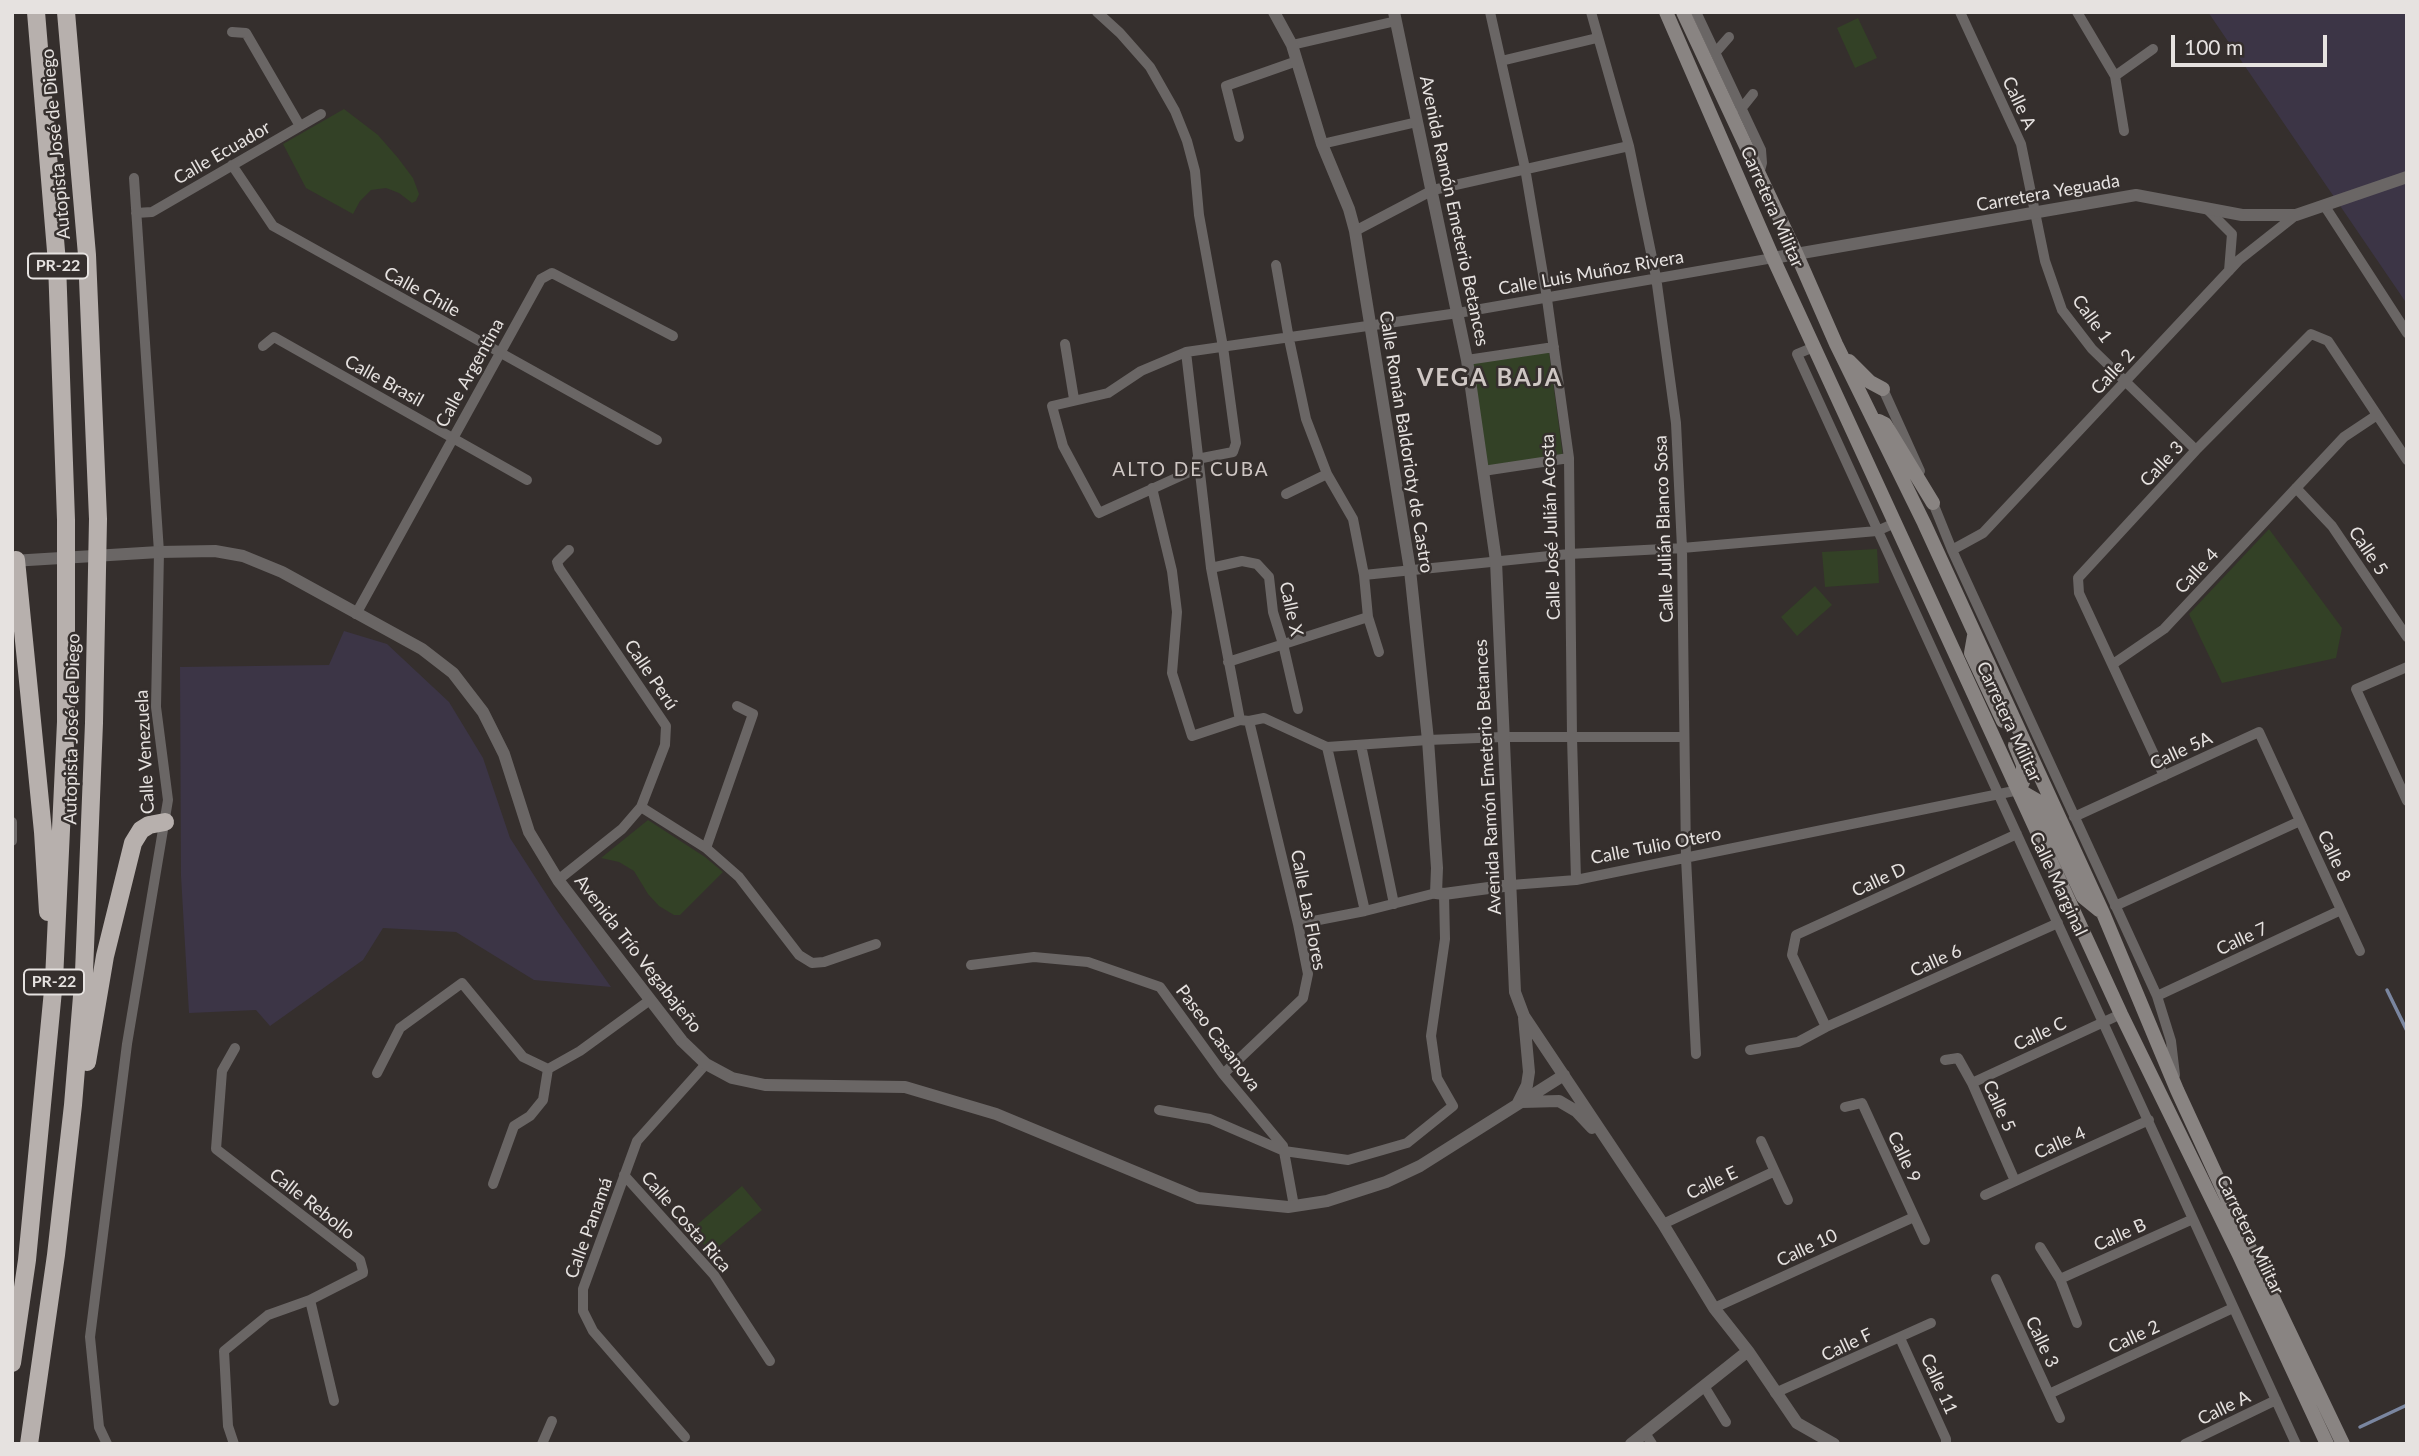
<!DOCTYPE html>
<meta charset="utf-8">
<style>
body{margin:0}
#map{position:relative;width:2419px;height:1456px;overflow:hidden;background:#352f2d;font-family:Lato,sans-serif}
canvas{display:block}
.frame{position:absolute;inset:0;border:14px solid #e6e2e0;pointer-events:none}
.scale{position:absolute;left:2171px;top:35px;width:156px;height:32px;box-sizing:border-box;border:4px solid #e6e2e0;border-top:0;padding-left:9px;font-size:21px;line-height:24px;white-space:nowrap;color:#e6e2e0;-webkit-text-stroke:5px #352f2d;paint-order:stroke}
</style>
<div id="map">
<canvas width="2419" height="1456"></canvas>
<div class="frame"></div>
<div class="scale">100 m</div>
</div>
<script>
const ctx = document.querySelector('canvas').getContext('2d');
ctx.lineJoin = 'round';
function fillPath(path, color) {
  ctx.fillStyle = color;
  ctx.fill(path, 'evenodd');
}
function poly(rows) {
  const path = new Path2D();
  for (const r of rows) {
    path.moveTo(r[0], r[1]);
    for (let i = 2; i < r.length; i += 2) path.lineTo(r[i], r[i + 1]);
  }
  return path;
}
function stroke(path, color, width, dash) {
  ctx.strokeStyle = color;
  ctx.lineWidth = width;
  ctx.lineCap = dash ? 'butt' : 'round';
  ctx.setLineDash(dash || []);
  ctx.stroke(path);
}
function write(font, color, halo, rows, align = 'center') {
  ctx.font = font + ' Lato,sans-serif';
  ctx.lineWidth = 5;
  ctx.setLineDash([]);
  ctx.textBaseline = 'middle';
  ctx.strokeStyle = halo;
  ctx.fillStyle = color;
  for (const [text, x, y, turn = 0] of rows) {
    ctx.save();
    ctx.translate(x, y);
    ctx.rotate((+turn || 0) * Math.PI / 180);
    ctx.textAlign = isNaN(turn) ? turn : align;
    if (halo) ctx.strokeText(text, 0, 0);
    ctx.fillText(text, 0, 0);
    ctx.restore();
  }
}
const industrial = poly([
 [2208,12,2407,12,2407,304],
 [344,631,387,644,449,702,483,758,510,838,557,911,611,987,534,980,456,932,383,928,363,960,270,1026,256,1010,189,1013,181,876,180,667,329,665]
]);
const green = poly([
 [1858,18,1877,58,1855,68,1837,28],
 [344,109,378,135,398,158,413,178,419,194,416,201,412,203,399,193,386,188,371,190,360,201,353,214,306,188,283,144],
 [1549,352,1563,457,1485,468,1470,362],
 [2269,529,2342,628,2336,658,2222,683,2189,614],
 [1877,549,1879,583,1825,587,1822,552],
 [1815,586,1832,605,1797,636,1781,617],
 [648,820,705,857,723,872,680,915,674,915,659,906,648,894,634,871,619,862,601,858],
 [742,1186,762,1210,711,1253,691,1230]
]);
const stream = poly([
 [2387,990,2407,1031],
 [2360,1427,2407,1405]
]);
const minor = poly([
 [1097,12,1120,33,1150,67,1175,111,1187,141,1195,171,1199,215,1223,347,1236,443,1233,452,1197,459],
 [1490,12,1525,168,1546,292,1569,458,1572,737,1576,880],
 [1591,12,1629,146,1656,277,1676,423,1682,548,1686,858,1696,1054],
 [1696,12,1761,150,1762,163,1759,174],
 [1960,12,2021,144,2045,261,2062,310,2092,349,2196,450],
 [2077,12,2115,76,2124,131],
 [232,32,246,33,300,126],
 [1292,45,1396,21],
 [1715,53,1729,37],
 [1501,61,1597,38],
 [2115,76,2153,49],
 [1741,109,1753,94],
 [1239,137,1226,86,1297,61],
 [1322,144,1417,122],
 [232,165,273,226,657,440],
 [2324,205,2407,333],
 [2207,209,2232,234,2229,271],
 [136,213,152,212,321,114],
 [1355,231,1433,190,1629,146],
 [1276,265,1289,339,1306,419,1327,474,1353,519,1364,575,1368,617,1379,652],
 [1065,344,1074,399],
 [263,346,274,337,527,480],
 [1814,347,1797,354,2296,1444],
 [1186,352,1211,568,1240,720],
 [1467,360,1554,347],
 [1883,389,1920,471],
 [1198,468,1099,513,1063,446,1052,406,1108,393,1141,371,1186,352,1458,313,1773,258],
 [1483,471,1569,458],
 [1152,488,1172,571,1177,612,1172,673,1192,736,1240,720,1249,721,1264,718,1327,747,1428,740,1503,737,1684,737],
 [2296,488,2332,526,2407,637],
 [1286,494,1327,474],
 [1931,498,1952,550,2157,996,2171,1041,2175,1075],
 [1952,550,1983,533,2239,260,2296,215],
 [1211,568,1242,561,1257,564,1269,577,1273,612,1283,644,1298,709],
 [1364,575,1569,554,1682,548,1877,531,1895,523],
 [356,614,541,279,552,273,673,336],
 [1228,662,1368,617],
 [2113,664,2164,629,2344,437,2377,415],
 [2407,667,2356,689,2407,801],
 [1361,745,1394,904],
 [1327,747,1365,911],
 [2164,776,2079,593,2078,578,2196,450,2311,334,2328,341,2407,460],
 [641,807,706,848,739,877,799,955,812,963,824,962,876,944],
 [2074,817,2259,732,2360,951],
 [12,822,12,841],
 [706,848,753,714,737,706],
 [558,880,622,829,641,807,665,745,666,726,559,568,557,562,569,550],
 [1511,885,1576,880,2019,790],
 [2115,906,2300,821],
 [1298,924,1365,911,1436,893],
 [971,965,1034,957,1088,962,1160,987,1223,1074,1283,1146,1294,1206],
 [2157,996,2341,910],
 [1826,1027,1792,955,1796,935,2017,834],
 [1750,1050,1798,1042,1826,1027,2058,923],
 [1945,1060,1958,1058,1972,1083,2015,1181],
 [377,1073,400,1028,462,983,523,1057,548,1069,580,1051,650,1000],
 [1223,1074,1303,998,1308,974,1298,924,1249,721],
 [1972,1083,2121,1014],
 [1845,1107,1862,1103,1925,1240],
 [1159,1110,1210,1119,1284,1151,1348,1160,1407,1143,1453,1106,1437,1078,1431,1036,1445,939,1444,894],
 [1761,1141,1788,1200],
 [624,1175,714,1275,770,1361],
 [493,1184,514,1126,530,1116,543,1100,548,1069],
 [1985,1195,2149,1120],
 [1663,1224,1773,1172],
 [2040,1247,2060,1279,2077,1323],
 [1996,1279,2060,1418],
 [2060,1279,2193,1219],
 [310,1300,334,1401],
 [1714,1308,1914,1217],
 [1900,1338,1946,1439,1946,1444],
 [1704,1386,1726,1422],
 [1775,1393,1931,1323],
 [2049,1394,2233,1308],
 [1645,1433,1652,1444],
 [685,1437,593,1331,583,1311,583,1289,637,1141,706,1064],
 [107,1444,99,1427,90,1337,127,1044,168,800,156,707,159,552,134,178],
 [234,1444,228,1426,224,1351,268,1315,310,1300,363,1273,363,1271,360,1260,216,1149,222,1071,235,1048],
 [542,1444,552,1421],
 [2185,1444,2276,1400]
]);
const tertiary = poly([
 [1274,12,1292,45,1322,144,1349,209,1355,231,1410,570,1428,740,1437,868,1436,893,1444,894,1511,885],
 [1394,12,1467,360,1496,561,1515,992,1524,1016,1663,1224,1714,1308,1748,1351,1797,1423,1834,1444],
 [1773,258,2136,195,2242,215,2296,215,2407,177],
 [12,561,159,552,215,551,243,556,282,572,422,649,453,673,483,712,504,754,529,832,558,880,682,1041,706,1064,732,1078,765,1085,905,1087,996,1114,1198,1198,1288,1207,1327,1201,1386,1182,1420,1166,1564,1075],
 [1522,1102,1559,1101,1576,1111,1592,1128],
 [1518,1103,1527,1085,1529,1072,1524,1018],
 [1631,1444,1748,1351]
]);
const secondary = poly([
 [1666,12,1773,258,2121,1014,2239,1255,2327,1444],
 [1683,12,1797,255,1836,344,1924,523,2103,913,2177,1090,2265,1281,2343,1444],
 [1849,361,1870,382,1883,389],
 [1879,421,1885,424,1933,503],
 [1974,636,1971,653,2003,721],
 [2015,745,2023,765,2023,782,2019,790],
 [2019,790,2038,801,2083,897,2099,910]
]);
const motorway = poly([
 [16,560,43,832,48,912],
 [87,1062,105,956,133,843,141,830,149,825,165,822],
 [12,1363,27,1260,54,980,66,722,66,520,57,263,36,12],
 [29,1444,56,1255,73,1105,84,972,94,723,98,519,87,255,66,12]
]);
const shields = [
 [58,266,60],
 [54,982,60]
];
const shieldNames = [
 ["PR-22",58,266],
 ["PR-22",54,982]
];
const streetNames = [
 ["Calle A",2019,103,65],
 ["Autopista José de Diego",56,144,-95],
 ["Calle Ecuador",222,153,-30],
 ["Carretera Yeguada",2048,193,-10],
 ["Carretera Militar",1772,207,66],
 ["Avenida Ramón Emeterio Betances",1454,211,78],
 ["Calle Luis Muñoz Rivera",1591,273,-10],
 ["Calle Chile",422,292,29],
 ["Calle 1",2092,319,54],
 ["Calle 2",2113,372,-47],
 ["Calle Argentina",470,373,-61],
 ["Calle Brasil",384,381,29],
 ["Calle Román Baldorioty de Castro",1406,442,81],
 ["Calle 3",2162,464,-47],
 ["Calle José Julián Acosta",1551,527,-92],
 ["Calle Julián Blanco Sosa",1664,529,-92],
 ["Calle 5",2368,551,56],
 ["Calle 4",2197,571,-47],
 ["Calle X",1291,609,78],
 ["Calle Perú",651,675,56],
 ["Carretera Militar",2009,722,65],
 ["Autopista José de Diego",72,729,-89],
 ["Calle 5A",2181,751,-25],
 ["Calle Venezuela",145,752,-93],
 ["Avenida Ramón Emeterio Betances",1488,777,-93],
 ["Calle Tulio Otero",1656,846,-11],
 ["Calle 8",2334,856,65],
 ["Calle D",1879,880,-25],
 ["Calle Marginal",2058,884,65],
 ["Calle Las Flores",1308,910,79],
 ["Calle 7",2242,939,-25],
 ["Avenida Trío Vegabajeño",638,954,52],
 ["Calle 6",1936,961,-24],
 ["Calle C",2040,1034,-25],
 ["Paseo Casanova",1218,1038,53],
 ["Calle 5",1999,1106,66],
 ["Calle 4",2060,1143,-24],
 ["Calle 9",1904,1157,65],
 ["Calle E",1712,1183,-25],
 ["Calle Rebollo",312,1204,38],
 ["Calle Costa Rica",686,1222,49],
 ["Calle Panamá",589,1228,-70],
 ["Calle B",2120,1235,-24],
 ["Carretera Militar",2250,1235,64],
 ["Calle 10",1807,1248,-25],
 ["Calle 2",2134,1337,-25],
 ["Calle 3",2042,1342,65],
 ["Calle F",1847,1345,-25],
 ["Calle 11",1939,1384,66],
 ["Calle A",2224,1408,-26]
];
const neighbourhoodNames = [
 ["ALTO DE CUBA",1191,470]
];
const districtNames = [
 ["VEGA BAJA",1490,378]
];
fillPath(industrial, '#3c3546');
fillPath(green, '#334126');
stroke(stream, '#7a86a0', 3.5);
stroke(minor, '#6a6665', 10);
stroke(tertiary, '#6a6665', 12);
stroke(secondary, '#898482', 14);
stroke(motorway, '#b7b0ad', 18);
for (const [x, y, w] of shields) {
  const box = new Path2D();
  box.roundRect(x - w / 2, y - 12.5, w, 25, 5);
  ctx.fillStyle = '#352f2d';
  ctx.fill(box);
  stroke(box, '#e6e2e0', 2);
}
write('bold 16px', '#e6e2e0', null, shieldNames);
write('18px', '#e6e2e0', '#352f2d', streetNames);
ctx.letterSpacing = '2px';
write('19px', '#cfc7c4', '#352f2d', neighbourhoodNames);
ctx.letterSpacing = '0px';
ctx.letterSpacing = '2px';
write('bold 24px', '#cfc7c4', '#352f2d', districtNames);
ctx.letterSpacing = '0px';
</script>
